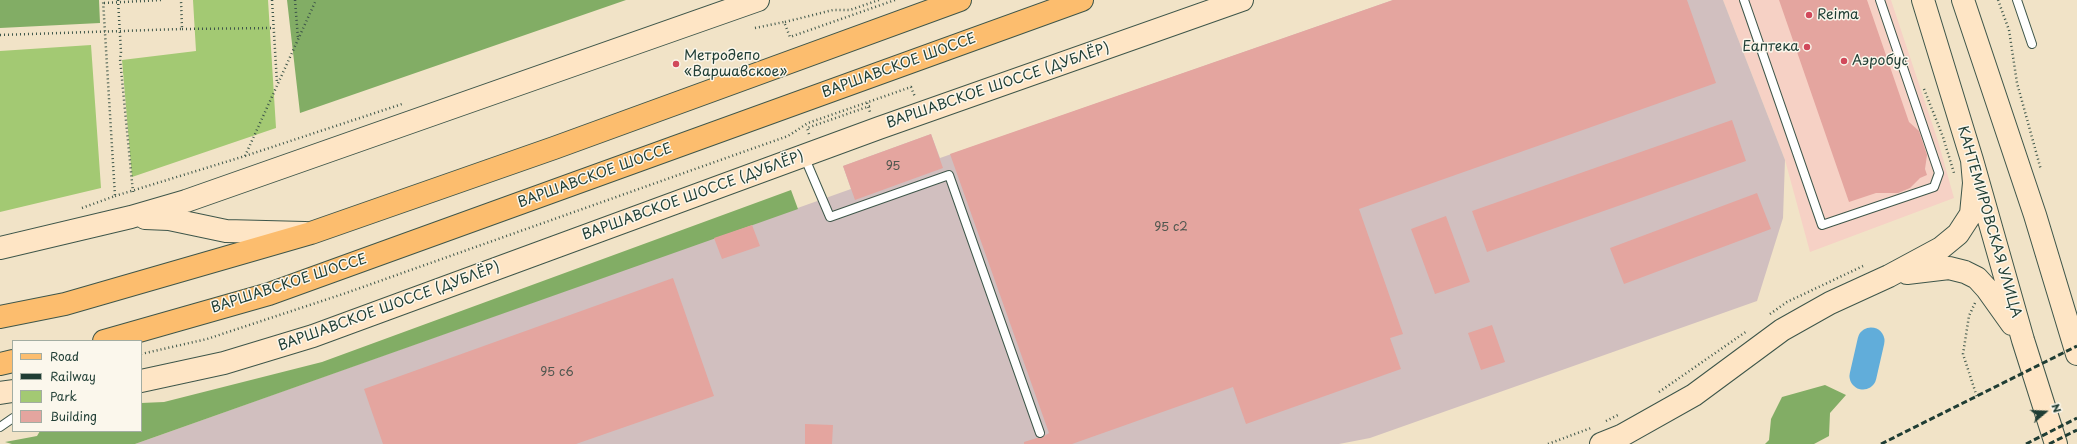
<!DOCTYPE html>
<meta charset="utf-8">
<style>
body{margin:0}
#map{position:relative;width:2077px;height:444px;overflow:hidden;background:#f1e3c7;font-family:"Playpen Sans",sans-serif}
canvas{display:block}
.legend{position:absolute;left:12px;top:340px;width:130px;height:92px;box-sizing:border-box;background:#fbf7ec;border:1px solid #a3ada2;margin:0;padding:5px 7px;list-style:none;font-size:12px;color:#1f3d34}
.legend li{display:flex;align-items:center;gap:8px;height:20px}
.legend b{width:20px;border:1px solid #a3ada2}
.north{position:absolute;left:2025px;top:392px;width:40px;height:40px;-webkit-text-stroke:3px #fbf7ec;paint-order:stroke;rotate:71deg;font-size:11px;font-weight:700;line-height:16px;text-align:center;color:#1f3d34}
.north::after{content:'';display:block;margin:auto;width:14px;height:18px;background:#1f3d34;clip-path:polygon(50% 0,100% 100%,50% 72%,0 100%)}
</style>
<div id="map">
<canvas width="2077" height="444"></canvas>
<ul class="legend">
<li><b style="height:5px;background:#fcbd6e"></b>Road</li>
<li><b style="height:5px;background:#1f3d34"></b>Railway</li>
<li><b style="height:11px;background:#a3c973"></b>Park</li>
<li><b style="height:11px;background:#e4a59f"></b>Building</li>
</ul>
<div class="north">N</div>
</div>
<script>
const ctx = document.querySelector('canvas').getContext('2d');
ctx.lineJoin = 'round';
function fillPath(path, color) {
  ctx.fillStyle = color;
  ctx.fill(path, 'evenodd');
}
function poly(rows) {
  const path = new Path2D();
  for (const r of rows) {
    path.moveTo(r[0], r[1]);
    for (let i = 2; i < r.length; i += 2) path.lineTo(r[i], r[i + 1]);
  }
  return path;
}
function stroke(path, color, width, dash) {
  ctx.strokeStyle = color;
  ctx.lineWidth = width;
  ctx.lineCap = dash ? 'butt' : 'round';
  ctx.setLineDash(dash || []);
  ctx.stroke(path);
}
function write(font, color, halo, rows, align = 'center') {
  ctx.font = font + ' "Playpen Sans",sans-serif';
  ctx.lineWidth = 3;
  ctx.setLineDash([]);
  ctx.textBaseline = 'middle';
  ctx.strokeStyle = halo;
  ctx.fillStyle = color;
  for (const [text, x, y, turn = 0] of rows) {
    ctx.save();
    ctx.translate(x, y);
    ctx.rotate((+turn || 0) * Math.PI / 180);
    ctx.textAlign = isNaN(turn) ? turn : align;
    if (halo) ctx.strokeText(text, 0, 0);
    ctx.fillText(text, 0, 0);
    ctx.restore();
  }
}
const built = poly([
 [1723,0,1891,0,1938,141,1954,198,1810,252,1785,160]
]);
const industrial = poly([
 [1393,0,1723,0,1785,160,1783,218,1757,301,1370,438,1339,444,135,444,851,189,843,166,931,134,940,158]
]);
const green = poly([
 [193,0,268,0,276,128,132,177,122,60,196,51],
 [91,45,101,188,0,212,0,51]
]);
const forest = poly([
 [0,0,99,0,100,23,0,28],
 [287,0,626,0,300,113],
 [791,190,798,209,135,444,12,444,5,442,37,436,40,431,141,431,141,403,164,402,322,362],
 [1825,385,1846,395,1830,413,1829,436,1814,444,1765,444,1769,440,1771,419,1782,397]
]);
const river = poly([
 [1863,376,1871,341]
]);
const building = poly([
 [1393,0,1687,0,1716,83,1359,209,1403,334,1390,338,1401,369,1246,424,1233,387,1072,444,1024,444,1024,442,1037,438,1041,438,1049,433,950,154],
 [1779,0,1867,0,1909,122,1919,131,1927,155,1925,169,1927,175,1920,178,1910,188,1898,193,1876,193,1849,202],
 [1732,120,1746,161,1487,252,1472,211],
 [931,134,943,168,855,200,843,166],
 [1757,193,1771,229,1624,284,1610,248],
 [1446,216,1470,282,1435,294,1411,229],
 [752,225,760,246,722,259,714,238],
 [673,278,714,396,576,444,383,444,364,389],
 [1492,325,1505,362,1481,370,1468,333],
 [805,424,833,425,832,444,805,444]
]);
const path = poly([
 [118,0,121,52,120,59,133,192],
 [272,0,277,83],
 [295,0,298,39],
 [1998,0,2009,30,2017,83,2041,170],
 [104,3,162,0],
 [785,22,833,10,850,10,879,0],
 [755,28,784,22,790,37,895,0],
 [182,29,274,28],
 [0,35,182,29,181,0],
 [1924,89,1943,137,1954,173],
 [867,103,870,112,868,112],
 [809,134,807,128,870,106],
 [245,156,402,104],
 [115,196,245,156,316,0],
 [82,208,115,196,103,0],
 [1975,303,1969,316,1963,354,1977,397],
 [1770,314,1787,302,1863,266],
 [141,354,207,339,346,293,788,136,808,123,911,87,915,97],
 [1659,392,1747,331],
 [1606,421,1618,415],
 [1548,444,1591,428]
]);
const lane = poly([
 [1744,0,1822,225,1934,187,1939,173,1880,0],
 [2017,0,2032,44],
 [804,156,830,217,949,175,1040,433],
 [0,427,13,418]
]);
const secondary = poly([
 [1923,0,1972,160,2023,340,2056,444],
 [1963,0,2035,215,2077,354],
 [145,218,169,219,226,231,305,233],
 [0,248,131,217,186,201,758,0],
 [1907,273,1949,268,1965,272,1977,278,1987,289,2012,324],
 [141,381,224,363,313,336,879,128,1242,0],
 [0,393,13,391],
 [1601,444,1621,436,1694,395,1782,330,1830,303,1889,276,1941,248,1958,234,1971,214,1974,183,1972,160]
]);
const primary = poly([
 [0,317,65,304,311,233,554,148,960,0],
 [104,341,269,294,1082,0],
 [0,364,13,361]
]);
const rail = poly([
 [1881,444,2077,346],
 [2026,444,2077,418],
 [2049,444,2077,430]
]);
const markers = [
 [1809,15,4,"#d1495b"],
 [1807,47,4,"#d1495b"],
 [1844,61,4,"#d1495b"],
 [676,64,4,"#d1495b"]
];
const numberNames = [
 ["95",893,167],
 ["95 с2",1171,228],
 ["95 с6",557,373]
];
const poiNames = [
 ["Reima",1817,15],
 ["Еаптека",1799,47,"right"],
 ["Метродепо",684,56],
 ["«Варшавское»",684,72],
 ["Аэробус",1852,61]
];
const streetNames = [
 ["ВАРШАВСКОЕ ШОССЕ",899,66,-20],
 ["ВАРШАВСКОЕ ШОССЕ (ДУБЛЁР)",998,86,-19],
 ["ВАРШАВСКОЕ ШОССЕ",595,176,-20],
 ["ВАРШАВСКОЕ ШОССЕ (ДУБЛЁР)",693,196,-20],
 ["КАНТЕМИРОВСКАЯ УЛИЦА",1989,222,74],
 ["ВАРШАВСКОЕ ШОССЕ",289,284,-18],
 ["ВАРШАВСКОЕ ШОССЕ (ДУБЛЁР)",389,307,-20]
];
fillPath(built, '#f6d1c5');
fillPath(industrial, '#d1bfbf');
fillPath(green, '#a3c973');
fillPath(forest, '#82ad65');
stroke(river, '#61adda', 27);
fillPath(building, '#e4a59f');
stroke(lane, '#3e564a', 10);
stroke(secondary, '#3e564a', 24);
stroke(primary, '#3e564a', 24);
stroke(path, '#3e564a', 2.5, [1, 3]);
stroke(lane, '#fff', 8);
stroke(secondary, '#fee5c5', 22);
stroke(primary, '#fcbd6e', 22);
stroke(rail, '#1f3d34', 3, [6, 3]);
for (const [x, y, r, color] of markers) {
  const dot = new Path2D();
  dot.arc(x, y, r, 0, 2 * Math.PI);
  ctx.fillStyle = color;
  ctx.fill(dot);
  stroke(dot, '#fbf7ec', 1.5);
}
write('12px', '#50574f', null, numberNames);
write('14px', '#1f3d34', '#fbf7ec', poiNames, 'left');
write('14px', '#1f3d34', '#fbf7ec', streetNames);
</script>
